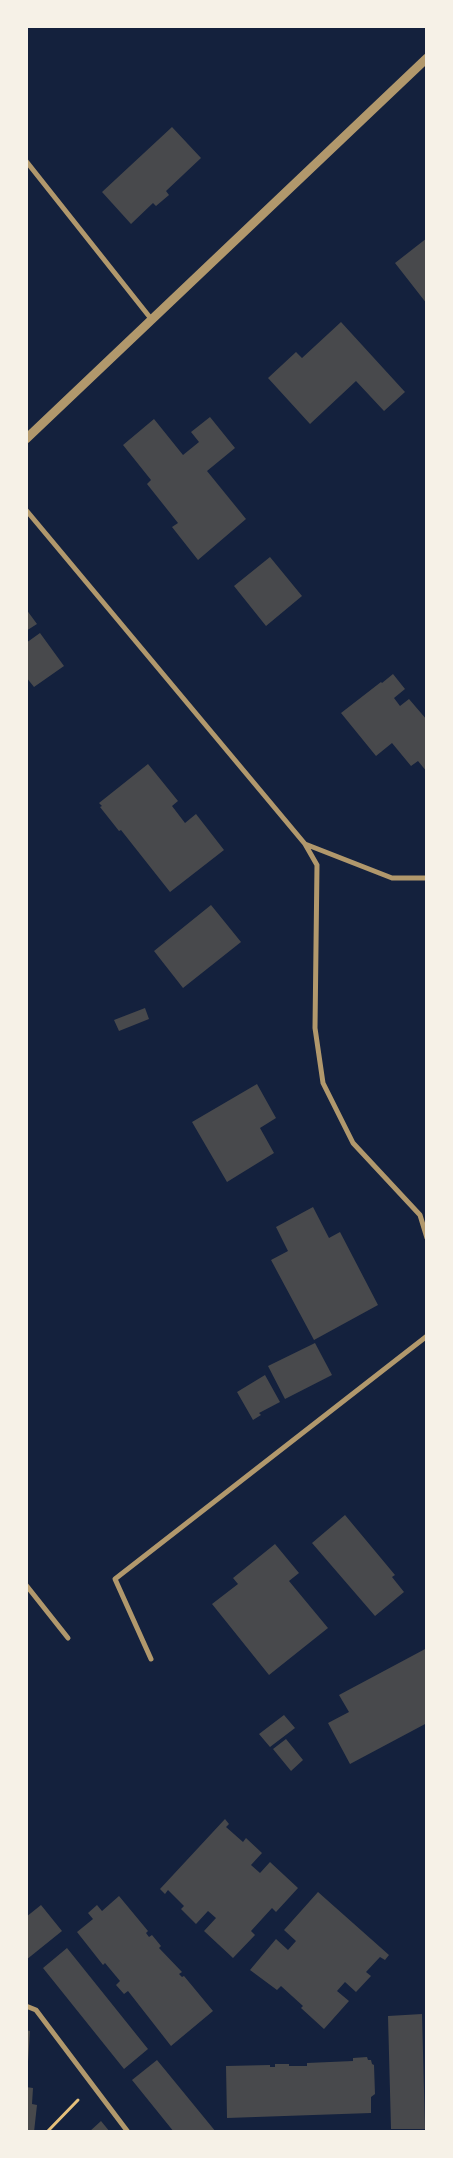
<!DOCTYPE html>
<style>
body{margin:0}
#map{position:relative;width:453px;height:2158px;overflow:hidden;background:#14213d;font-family:Ubuntu,sans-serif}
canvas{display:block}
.frame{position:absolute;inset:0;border:28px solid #f6f1e7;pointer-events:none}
</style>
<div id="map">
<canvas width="453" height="2158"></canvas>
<div class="frame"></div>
</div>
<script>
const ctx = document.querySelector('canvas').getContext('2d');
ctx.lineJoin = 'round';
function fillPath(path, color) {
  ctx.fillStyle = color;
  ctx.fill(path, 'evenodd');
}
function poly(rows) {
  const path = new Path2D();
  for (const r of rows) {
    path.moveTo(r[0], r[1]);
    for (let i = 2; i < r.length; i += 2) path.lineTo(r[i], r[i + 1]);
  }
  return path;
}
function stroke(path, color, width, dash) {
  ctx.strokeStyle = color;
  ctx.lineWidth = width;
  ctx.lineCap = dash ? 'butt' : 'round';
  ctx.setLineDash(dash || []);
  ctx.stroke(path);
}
const building = poly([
 [172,127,201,158,166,191,169,195,156,206,153,203,131,224,102,192],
 [427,238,427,304,395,263],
 [341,322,405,392,384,411,356,381,310,424,268,378,296,352,302,358],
 [210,417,235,448,207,471,246,519,198,560,172,527,178,523,147,484,151,480,123,445,154,419,183,455,199,442,191,432],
 [270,557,302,596,266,626,234,586],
 [26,609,37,624,26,631],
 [40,633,64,666,34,687,26,677,26,643],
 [393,674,405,689,394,698,400,706,409,699,427,720,427,772,418,761,411,766,392,743,376,756,341,713,381,682,382,683],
 [148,764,178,801,172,806,185,823,196,814,224,850,170,892,121,830,119,831,100,807,102,806,99,803],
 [211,905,241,942,183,988,154,951],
 [145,1008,149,1019,119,1031,114,1020],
 [257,1084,276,1118,260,1128,274,1153,227,1182,192,1122],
 [313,1207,329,1238,340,1232,378,1305,314,1340,271,1260,288,1251,276,1227],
 [315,1343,332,1375,285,1399,268,1366],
 [265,1375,280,1402,259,1413,261,1415,253,1420,237,1392],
 [345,1515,395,1575,392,1577,404,1592,375,1616,312,1543],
 [275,1544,299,1573,289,1581,328,1628,269,1675,212,1604,238,1584,233,1578],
 [427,1648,427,1723,350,1764,328,1723,349,1712,339,1695],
 [284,1715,295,1728,270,1747,259,1734],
 [286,1739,303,1760,291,1771,273,1749],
 [225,1819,229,1824,226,1827,243,1842,246,1838,262,1853,251,1865,260,1873,270,1862,298,1888,276,1912,272,1908,251,1931,255,1935,233,1958,204,1931,216,1918,208,1911,196,1924,181,1909,184,1906,168,1890,165,1894,160,1889],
 [318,1892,389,1955,385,1960,380,1957,366,1972,371,1976,356,1992,345,1982,337,1991,349,2001,324,2029,301,2008,303,2006,281,1986,277,1990,250,1970,276,1939,288,1950,296,1941,284,1930],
 [119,1896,148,1931,146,1933,149,1937,152,1935,161,1946,159,1948,182,1972,179,1974,182,1977,184,1976,213,2011,171,2046,128,1991,124,1994,116,1985,120,1981,105,1963,103,1965,77,1932,93,1919,88,1913,97,1905,102,1911],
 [41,1905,62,1931,26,1960,26,1917],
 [67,1948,148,2049,124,2069,43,1968],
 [422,2014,425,2129,391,2129,388,2016],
 [26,2030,30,2031,28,2062,26,2062],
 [367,2057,368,2060,371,2060,372,2064,374,2065,375,2094,371,2097,371,2113,227,2118,226,2066,270,2065,270,2067,275,2067,275,2064,289,2064,289,2066,307,2066,307,2063,353,2061,353,2058],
 [157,2060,216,2132,174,2132,132,2080],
 [26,2087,33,2088,32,2104,37,2105,34,2132,26,2132],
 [101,2121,110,2132,89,2132]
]);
const path = poly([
 [47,2132,78,2100]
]);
const minor = poly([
 [26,161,152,320],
 [26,510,305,844,392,878,427,878],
 [305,844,317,865,315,1028,323,1083,353,1143,420,1215,427,1238],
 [26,1585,68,1638],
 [151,1659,115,1579,427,1336],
 [26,2006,36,2010,128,2132]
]);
const tertiary = poly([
 [26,439,427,58]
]);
fillPath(building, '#48494c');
stroke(path, '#e5c07b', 3);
stroke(minor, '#b1986c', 5);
stroke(tertiary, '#b1986c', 9);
</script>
